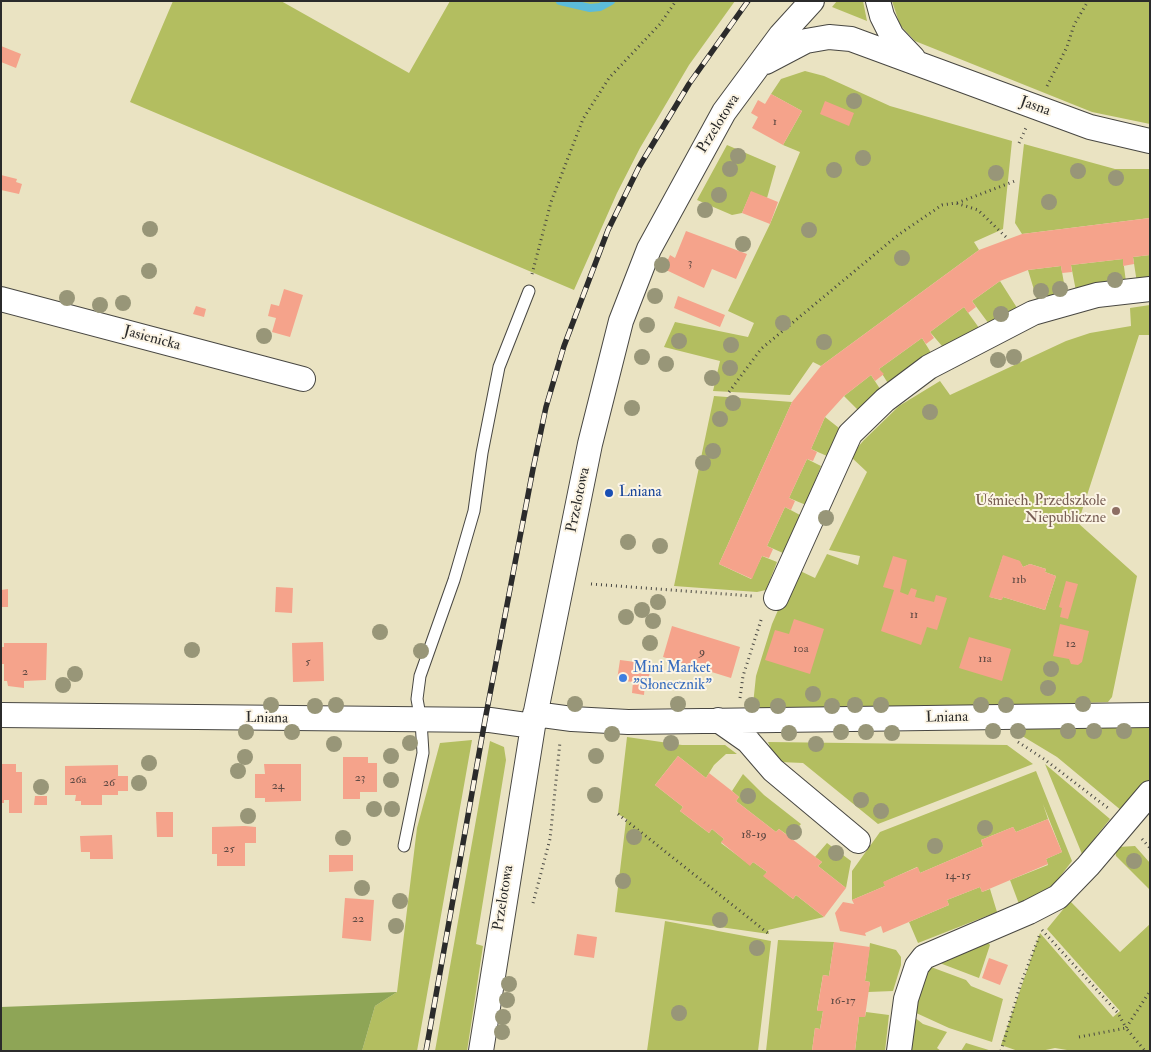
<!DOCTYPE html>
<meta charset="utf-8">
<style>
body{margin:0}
#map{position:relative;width:1151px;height:1052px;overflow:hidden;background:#eae3c2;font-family:"IM FELL Double Pica",serif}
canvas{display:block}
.frame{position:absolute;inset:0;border:2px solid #2b2b2b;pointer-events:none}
</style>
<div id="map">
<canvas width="1151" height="1052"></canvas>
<div class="frame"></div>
</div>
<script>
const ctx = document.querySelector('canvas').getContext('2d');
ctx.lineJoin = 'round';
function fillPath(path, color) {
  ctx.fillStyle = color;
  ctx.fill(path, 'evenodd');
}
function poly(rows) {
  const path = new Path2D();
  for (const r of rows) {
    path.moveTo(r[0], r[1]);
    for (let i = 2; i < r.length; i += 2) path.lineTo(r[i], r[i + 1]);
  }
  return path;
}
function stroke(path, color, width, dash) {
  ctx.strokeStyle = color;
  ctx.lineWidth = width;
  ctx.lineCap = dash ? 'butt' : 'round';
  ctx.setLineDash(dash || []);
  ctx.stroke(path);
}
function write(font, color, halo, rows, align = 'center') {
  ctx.font = font + ' "IM FELL Double Pica",serif';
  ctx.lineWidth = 4;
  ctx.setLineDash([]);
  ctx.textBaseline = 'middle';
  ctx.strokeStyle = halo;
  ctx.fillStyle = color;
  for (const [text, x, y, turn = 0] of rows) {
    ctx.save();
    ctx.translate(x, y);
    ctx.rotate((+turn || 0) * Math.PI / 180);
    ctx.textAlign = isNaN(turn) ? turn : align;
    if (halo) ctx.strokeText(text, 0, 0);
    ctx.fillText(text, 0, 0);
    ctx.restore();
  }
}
const green = poly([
 [173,1,281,1,409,73,450,1,735,1,689,65,640,148,617,193,574,290,130,102],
 [837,1,863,1,867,21,832,7],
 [892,1,1150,1,1150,124,1092,112,915,41,900,25],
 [805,71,824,76,890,106,1012,141,1003,229,974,242,979,250,821,366,813,362,790,395,713,391,720,361,664,347,675,322,748,337,754,323,728,311,770,224,800,152,783,145,802,111,771,94,781,79],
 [1024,144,1115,169,1150,169,1150,218,1022,234,1015,223],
 [727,145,776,166,767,198,751,192,742,213,732,215,697,200],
 [1150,255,1150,282,1137,283,1133,257],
 [1123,259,1126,282,1076,291,1071,265],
 [1061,266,1066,295,1038,303,1028,270],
 [1000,281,1019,311,992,328,972,301],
 [1150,305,1150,335,1139,335,1078,523,1137,576,1112,697,1108,702,752,714,756,676,772,624,796,569,815,578,827,554,858,565,860,556,829,550,867,472,850,456,864,440,899,406,940,381,950,395,1066,341,1090,333,1131,326,1130,308],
 [1003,556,1019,561,1023,567,1030,564,1046,569,1045,572,1056,576,1045,610,1003,597,1001,600,990,597],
 [964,307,982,332,948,353,930,332],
 [922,338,936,361,891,388,879,369],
 [871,375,882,392,858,410,844,396],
 [714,396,792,402,719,564,751,579,762,556,777,562,766,590,757,592,674,586],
 [825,417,839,428,827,456,811,449],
 [807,459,821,466,806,505,789,498],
 [785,507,800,515,783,553,767,546],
 [1150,721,1150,781,1122,811,1057,757,1009,728],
 [627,737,682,745,725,745,737,754,726,754,714,765,706,778,678,756,655,785,683,807,680,811,709,833,712,829,724,839,721,843,750,865,753,862,767,872,764,876,793,899,796,895,824,917,768,930,769,934,615,912,626,821,628,820,618,814],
 [472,740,417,1051,362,1051,375,1006,397,992,417,828,440,743],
 [490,741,504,747,506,760,476,944,483,946,467,1051,435,1051],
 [768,742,1007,745,1033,764,878,824,803,763,780,762,774,757],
 [1045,764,1110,819,1082,854],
 [1036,771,1072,861,1056,882,1042,894,1019,904,1010,880,1048,865,1046,859,1062,852,1043,804,1048,819,1016,832,1013,827,981,840,983,846,920,873,917,867,884,882,885,886,852,900,852,871,880,832],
 [743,774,764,795,801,824,790,837,779,829,776,832,736,801,739,797,732,791],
 [827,843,851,861,846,888,818,866,822,862,815,857],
 [1135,846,1150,863,1150,890,1116,856,1115,850,1118,847],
 [980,887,982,892,990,889,997,912,918,943,909,922,949,905,947,900],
 [1070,901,1120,952,1150,924,1150,1051,1073,1051,1055,1048,1041,1051,1018,1051,1001,1045,1040,933,1113,1017,1120,1011,1047,929],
 [665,921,771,941,758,1051,647,1051],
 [778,940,834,942,829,976,823,975,817,1010,823,1011,820,1029,815,1028,812,1051,766,1051],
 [986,940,990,945,979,978,937,962],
 [870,943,896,950,901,957,901,965,893,991,868,992,870,982,865,981],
 [931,967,966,980,971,986,1003,999,992,1042,949,1028,914,1012,922,982],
 [866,1012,889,1015,885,1051,855,1051,859,1017,865,1017],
 [914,1017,923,1024,947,1032,937,1048,941,1051,908,1051],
 [966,1043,992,1051,961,1051]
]);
const forest = poly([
 [397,992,375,1006,362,1051,1,1051,1,1007]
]);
const stream = poly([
 [560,1,590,8,600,7,611,1]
]);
const building = poly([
 [1,46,21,54,16,68,1,62],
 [771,94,802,111,783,145,752,128,758,117,751,113,758,100,765,104],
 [825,101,854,113,849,126,820,114],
 [1,175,17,179,16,182,22,184,19,194,1,190],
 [751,191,778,202,770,224,742,213],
 [1150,218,1150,255,1133,257,1134,264,1123,266,1123,259,1071,265,1072,272,1062,273,1061,266,1028,270,1000,281,972,301,976,307,968,313,964,307,930,332,934,338,926,344,922,338,879,369,884,374,875,381,871,375,844,396,825,417,811,449,817,452,813,461,807,459,789,498,795,501,791,510,785,507,767,546,773,549,769,558,762,556,752,579,719,564,792,402,821,366,979,250,1022,234],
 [686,231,747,254,736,279,712,269,704,288,664,269,670,255,675,258],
 [284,289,303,295,290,337,272,332,276,318,268,316,271,304,279,306],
 [678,296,725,315,720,327,674,308],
 [196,306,206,309,204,317,193,314],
 [1003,555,1020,561,1023,567,1030,564,1046,569,1045,572,1056,576,1045,610,1003,597,1002,600,989,597],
 [893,556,907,560,900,592,908,595,911,588,917,590,915,597,934,602,936,595,947,598,937,630,927,627,921,645,881,631,894,590,883,587],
 [1066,581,1078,584,1068,619,1060,617,1062,608,1059,607],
 [276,587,293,588,292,613,275,612],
 [8,589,8,607,1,607,1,590],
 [794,619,824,629,810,674,765,660,775,630,789,634],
 [1060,624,1089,631,1082,662,1078,665,1071,664,1069,659,1053,656],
 [672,626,740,647,731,678,663,657],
 [969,637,1011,649,1002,681,959,668],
 [323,642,324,681,293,682,292,643],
 [4,643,47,643,46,680,24,681,24,688,8,686,7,681,4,681,4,664,1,664,1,647,4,647],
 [620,660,651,664,648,683,645,683,644,695,632,693,633,682,617,680],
 [678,756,706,778,709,773,732,791,739,797,736,801,776,832,779,829,822,862,818,866,846,888,824,917,796,895,793,899,763,876,767,872,753,862,750,866,721,842,724,839,712,829,709,833,680,811,683,807,655,785],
 [343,757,368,757,368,763,377,763,377,792,360,792,360,799,343,799],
 [1,764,16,764,16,772,22,772,22,813,9,813,9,800,4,800,4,803,1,803],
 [264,764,301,764,301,801,265,802,265,798,255,798,255,774,265,774],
 [118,765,118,776,128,776,128,791,118,791,118,795,102,795,102,805,81,805,81,801,75,801,76,795,65,795,65,766],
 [35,796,47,796,47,805,34,805],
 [156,812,173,812,173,837,157,837],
 [1048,819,1062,852,1046,859,1048,864,982,892,980,887,947,900,949,905,883,933,881,926,865,933,866,936,840,931,835,913,843,902,854,904,852,900,885,886,883,882,918,867,920,873,983,846,981,840,1013,827,1016,832],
 [245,826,256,827,256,843,245,843,245,866,217,866,217,854,212,854,212,827],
 [112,835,113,859,90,859,90,852,81,852,80,836],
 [329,855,353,855,353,871,329,872],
 [345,898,374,900,371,941,342,938],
 [577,934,597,937,594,958,574,955],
 [834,942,870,947,865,981,870,982,865,1017,859,1017,855,1051,812,1051,815,1028,820,1029,823,1011,817,1011,823,975,829,976],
 [989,958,1008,965,1000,985,982,978]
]);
const path = poly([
 [1047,86,1067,47,1074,25,1088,1],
 [1019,143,1026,128],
 [957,203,1015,181],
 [532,274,551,202,583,119,609,78,660,24,676,1],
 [729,392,761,349,898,235,942,205,956,203,978,210,1008,239],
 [591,584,752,596],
 [740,698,743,676,762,617],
 [1018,742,1044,759,1108,808],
 [618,814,769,934],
 [1142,839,1150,848],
 [533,903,550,839,560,742],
 [1042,930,1118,1013,1126,1028,1150,991],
 [1079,1037,1126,1028,1145,1051],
 [1001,1051,1020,986,1040,934]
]);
const service = poly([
 [404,846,423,753,421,721,417,699,420,676,454,580,474,511,482,453,499,367,529,291]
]);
const minor = poly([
 [878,1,882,16,892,36,913,58],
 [766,62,806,41,829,37,851,39,1090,127,1150,141],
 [1,299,303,379],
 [776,598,850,434,885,400,929,367,1033,313,1097,295,1150,289],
 [535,714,572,719,628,722,1150,715],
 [1,715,490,720,533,726],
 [718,720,748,741,773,770,858,841],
 [481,1051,533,726,590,444,621,321,649,249,724,112,781,35,812,1],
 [899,1051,906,999,917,966,924,957,1029,912,1058,897,1088,866,1150,793]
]);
const rail = poly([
 [426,1051,485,720,533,469,546,407,564,346,608,230,639,167,689,84,748,1]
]);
const trees = [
 [854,101],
 [738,156],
 [863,158],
 [730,169],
 [834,170],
 [1078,171],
 [996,173],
 [1116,178],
 [719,195],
 [1049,202],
 [705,210],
 [150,229],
 [809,230],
 [743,244],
 [902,258],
 [662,265],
 [149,271],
 [1115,280],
 [1060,289],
 [1041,291],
 [655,296],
 [67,298],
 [123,303],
 [100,305],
 [1001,314],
 [783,323],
 [647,325],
 [264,336],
 [679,341],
 [824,342],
 [731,345],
 [642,357],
 [1014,357],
 [998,360],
 [666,364],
 [730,368],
 [712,378],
 [733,403],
 [632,408],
 [930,412],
 [720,419],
 [713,451],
 [703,463],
 [826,518],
 [628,542],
 [660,546],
 [658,602],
 [642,610],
 [626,617],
 [653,621],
 [380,632],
 [650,643],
 [192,650],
 [421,651],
 [1051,669],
 [75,674],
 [63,685],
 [1048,688],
 [813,694],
 [575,704],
 [678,704],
 [1083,704],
 [271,705],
 [336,705],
 [752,705],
 [855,705],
 [881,705],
 [981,705],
 [1006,705],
 [315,706],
 [778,706],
 [832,706],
 [993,731],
 [1018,731],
 [1068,731],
 [1094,731],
 [1124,731],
 [246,732],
 [292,732],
 [841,732],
 [866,732],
 [789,733],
 [892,733],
 [612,734],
 [410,743],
 [671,743],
 [334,744],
 [816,744],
 [391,756],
 [596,756],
 [245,757],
 [149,763],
 [238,771],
 [391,780],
 [139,783],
 [41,787],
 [595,795],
 [748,796],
 [861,800],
 [374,809],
 [392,809],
 [881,811],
 [248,816],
 [985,828],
 [794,832],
 [634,837],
 [343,838],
 [935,846],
 [836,853],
 [1134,861],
 [623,881],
 [362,888],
 [400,901],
 [720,920],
 [396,926],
 [757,948],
 [509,984],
 [507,1000],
 [679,1013],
 [503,1017],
 [502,1032]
];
const markers = [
 [609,493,5,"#1a4fb4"],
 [1116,511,5,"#8d6e63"],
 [623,678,5,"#3f7fe0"]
];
const numberNames = [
 ["1",775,122],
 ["3",690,263],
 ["11b",1019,580],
 ["11",914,615],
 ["12",1071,644],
 ["10a",801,649],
 ["9",702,652],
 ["11a",985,659],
 ["5",308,662],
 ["2",25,672],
 ["23",360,778],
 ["26a",78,780],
 ["26",109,783],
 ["24",278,786],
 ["18-19",754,835],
 ["25",229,849],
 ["14-15",958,876],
 ["22",358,919],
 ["16-17",843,1001]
];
const streetNames = [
 ["Jasna",1035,107,20],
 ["Przelotowa",719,124,-58],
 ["Jasienicka",152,339,15],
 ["Przelotowa",579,500,-78],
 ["Lniana",947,718,-1],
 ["Lniana",267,719,1],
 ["Przelotowa",504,898,-81]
];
const transitNames = [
 ["Lniana",619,493]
];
const educationNames = [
 ["Uśmiech. Przedszkole",1106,502],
 ["Niepubliczne",1106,519]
];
const shopNames = [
 ["Mini Market",633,669],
 ["\"Słonecznik\"",633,686]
];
fillPath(green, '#b3be60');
fillPath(forest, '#8ea556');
stroke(stream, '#5cbcda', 8);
fillPath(building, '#f5a38b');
stroke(service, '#484742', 13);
stroke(minor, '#484742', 26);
stroke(path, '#484742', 3, [1, 4]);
stroke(service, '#fff', 11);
stroke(minor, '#fff', 24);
stroke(rail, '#2b2b2b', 5.5);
stroke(rail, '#fcf5e5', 4, [11]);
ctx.fillStyle = '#989678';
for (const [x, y] of trees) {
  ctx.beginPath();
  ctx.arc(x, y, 8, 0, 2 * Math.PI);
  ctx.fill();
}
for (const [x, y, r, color] of markers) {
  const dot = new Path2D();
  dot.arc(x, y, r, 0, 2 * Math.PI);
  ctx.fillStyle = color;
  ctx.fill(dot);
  stroke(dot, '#fcf5e5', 2);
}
write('12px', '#5e4943', null, numberNames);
write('15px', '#2b2b2b', '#fcf5e5', streetNames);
write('15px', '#164399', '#fcf5e5', transitNames, 'left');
write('15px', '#785e54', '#fcf5e5', educationNames, 'right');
write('15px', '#366cbe', '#fcf5e5', shopNames, 'left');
</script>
